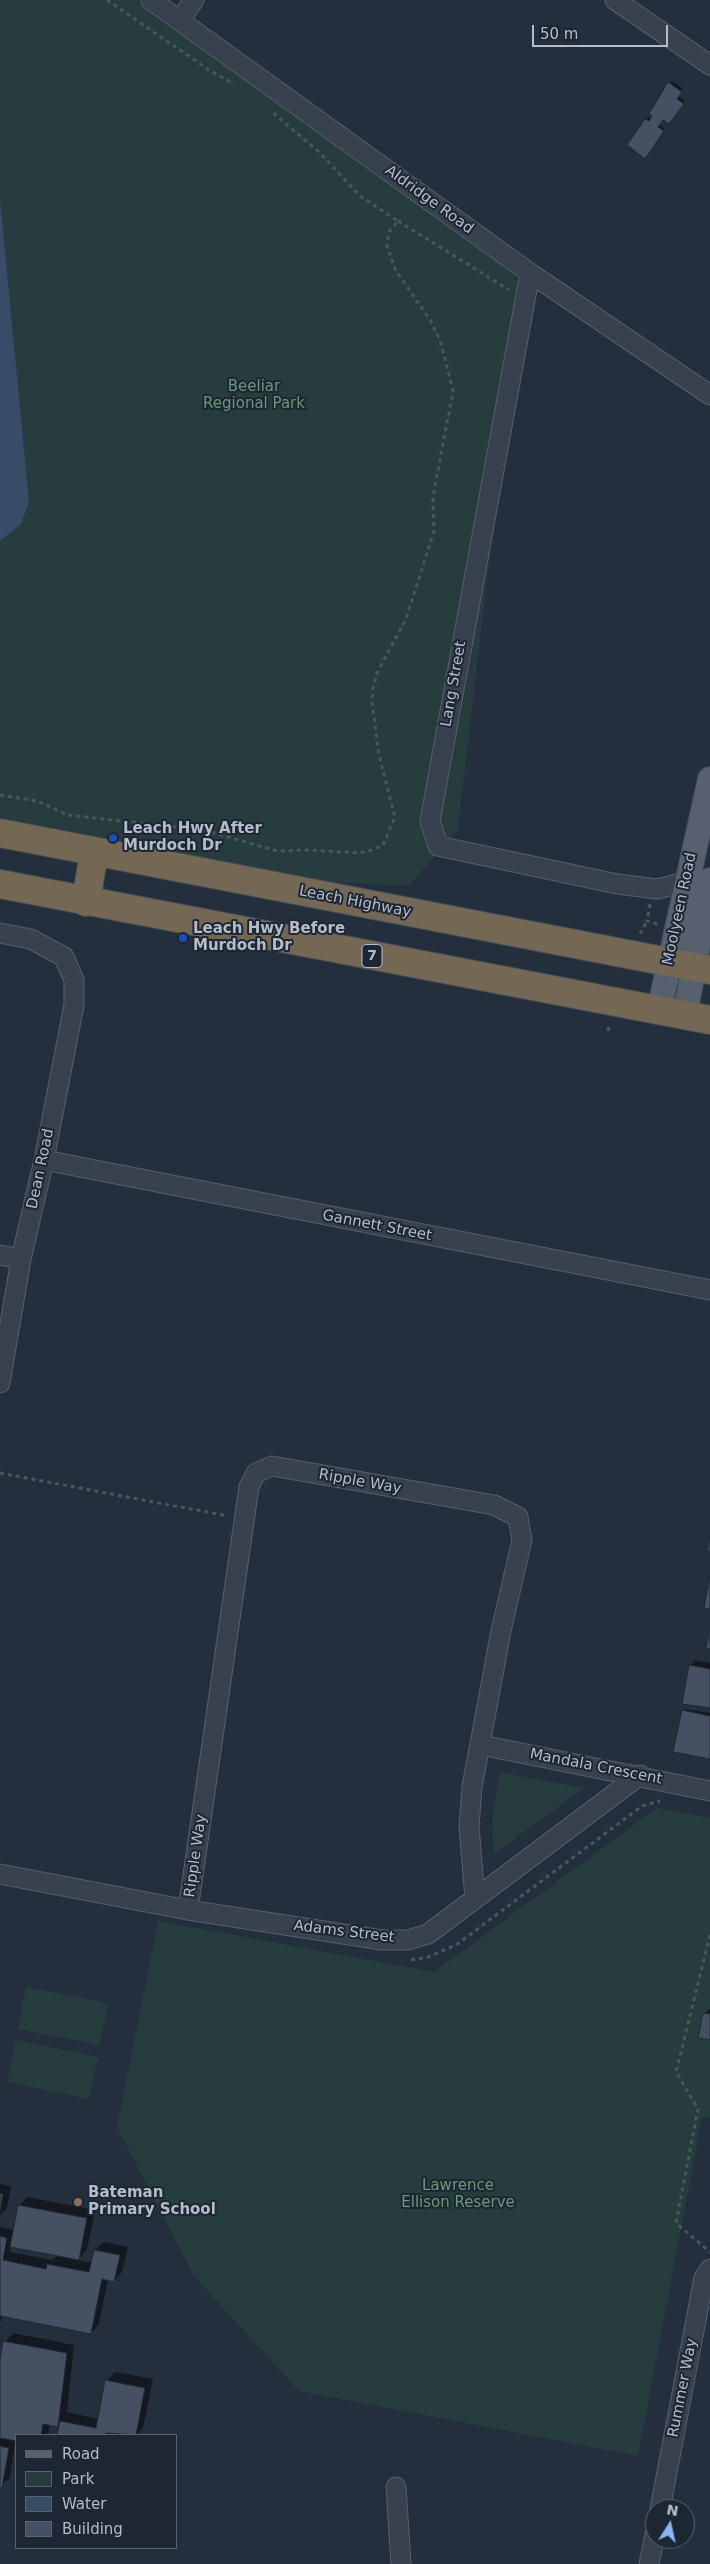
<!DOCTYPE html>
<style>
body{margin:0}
#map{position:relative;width:710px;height:2564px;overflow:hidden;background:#242f3e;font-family:"DejaVu Sans",sans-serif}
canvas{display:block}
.legend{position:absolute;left:15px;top:2434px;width:162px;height:115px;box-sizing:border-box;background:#1d2633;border:1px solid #59626f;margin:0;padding:6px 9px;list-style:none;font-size:15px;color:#b4bcc9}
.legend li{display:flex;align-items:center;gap:10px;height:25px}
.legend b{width:25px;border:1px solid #59626f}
.north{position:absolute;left:645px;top:2499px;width:50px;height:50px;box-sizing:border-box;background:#1d2633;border:1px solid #59626f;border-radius:50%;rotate:10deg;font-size:14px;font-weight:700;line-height:20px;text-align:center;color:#b4bcc9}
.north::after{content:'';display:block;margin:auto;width:18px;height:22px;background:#8ab4f8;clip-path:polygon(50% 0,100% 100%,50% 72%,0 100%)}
.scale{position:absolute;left:532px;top:25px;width:136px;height:22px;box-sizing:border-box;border:2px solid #b4bcc9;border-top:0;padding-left:6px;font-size:15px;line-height:18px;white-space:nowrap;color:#b4bcc9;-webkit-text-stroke:4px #1d2633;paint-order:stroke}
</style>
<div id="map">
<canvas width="710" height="2564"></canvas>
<ul class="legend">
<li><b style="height:6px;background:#56606e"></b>Road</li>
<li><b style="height:14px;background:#263c3f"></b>Park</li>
<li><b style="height:14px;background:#394c67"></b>Water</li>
<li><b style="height:14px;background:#455162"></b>Building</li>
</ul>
<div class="north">N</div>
<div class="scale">50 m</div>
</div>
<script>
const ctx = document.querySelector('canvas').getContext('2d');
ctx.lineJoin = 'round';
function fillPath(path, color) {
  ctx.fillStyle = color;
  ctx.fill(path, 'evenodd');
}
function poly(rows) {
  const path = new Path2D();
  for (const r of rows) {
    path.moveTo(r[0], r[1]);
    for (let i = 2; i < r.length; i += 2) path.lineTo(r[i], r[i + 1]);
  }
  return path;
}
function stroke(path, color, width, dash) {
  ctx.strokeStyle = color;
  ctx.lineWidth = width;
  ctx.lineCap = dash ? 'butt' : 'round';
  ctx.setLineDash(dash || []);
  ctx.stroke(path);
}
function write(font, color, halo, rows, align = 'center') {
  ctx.font = font + ' "DejaVu Sans",sans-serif';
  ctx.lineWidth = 4;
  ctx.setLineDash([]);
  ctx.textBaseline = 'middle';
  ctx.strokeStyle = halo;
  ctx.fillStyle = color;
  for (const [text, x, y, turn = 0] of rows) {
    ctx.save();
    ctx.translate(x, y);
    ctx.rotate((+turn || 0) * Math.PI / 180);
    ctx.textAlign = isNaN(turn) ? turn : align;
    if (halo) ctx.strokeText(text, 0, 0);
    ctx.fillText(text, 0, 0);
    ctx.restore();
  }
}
const green = poly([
 [0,0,138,0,513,270,518,283,518,317,458,829,409,886,326,882,0,817],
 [499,1772,584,1788,494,1854,492,1827],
 [657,1808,710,1818,710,2118,702,2117,638,2456,299,2391,194,2276,117,2127,158,1921,434,1972],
 [26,1987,108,2003,100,2045,18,2029],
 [16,2040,98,2057,89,2099,7,2082]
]);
const water = poly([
 [0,199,29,502,21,524,0,541]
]);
const shadow = poly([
 [672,81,683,89,678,96,685,101,671,120,663,119,659,124,665,129,647,155,646,120,648,117,651,119],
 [695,1660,710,1663,710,1707,690,1666],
 [685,1709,710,1713,710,1758,683,1711],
 [710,2008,710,2039,704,2014],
 [0,2184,11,2186,7,2208,0,2215],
 [27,2197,95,2210,87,2250,77,2260,93,2263,95,2250,104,2242,128,2247,122,2272,114,2281,108,2279,99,2324,91,2333,2,2315,0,2324,0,2227,15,2230,19,2206],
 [11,2246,58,2255,52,2260,10,2252],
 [13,2333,74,2345,67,2412,99,2419,106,2381,115,2372,153,2379,143,2428,137,2435,112,2433,112,2435,58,2435,60,2426,50,2424,48,2435,16,2435,10,2478,0,2486,0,2366,5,2342]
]);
const building = poly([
 [668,82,682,92,677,99,684,104,669,124,663,120,658,127,664,131,645,159,627,145,645,119,649,121,652,116,649,114,668,82],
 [710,1535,710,1552,707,1551,710,1535],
 [709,1580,710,1580,710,1609,704,1608,709,1580],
 [710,1628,710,1649,706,1648,710,1628],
 [689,1665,710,1669,710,1708,682,1704,689,1665],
 [682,1710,710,1716,710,1759,673,1752,682,1710],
 [703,2013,710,2014,710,2040,698,2038,703,2013],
 [0,2193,3,2194,0,2213,0,2193],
 [18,2205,87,2218,79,2260,10,2247,18,2205],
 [0,2236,7,2238,3,2260,46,2269,47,2264,89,2272,94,2250,120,2255,114,2282,102,2279,91,2334,0,2316,0,2236],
 [3,2341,67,2353,58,2427,43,2424,41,2435,16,2435,16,2441,0,2438,0,2360,3,2341],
 [105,2380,145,2388,136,2435,106,2433,106,2435,57,2435,60,2421,96,2428,105,2380],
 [0,2446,9,2448,2,2488,0,2488,0,2446]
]);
const path = poly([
 [107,0,209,70,234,84],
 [398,221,509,290],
 [0,795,37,801,68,815,204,830,277,851,306,850,360,853,372,850,383,845,395,817,379,755,372,702,373,688,377,673,406,619,434,531,433,497,453,391,440,340,430,320,395,269,387,246,389,232,398,221,360,196,319,152,271,111],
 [650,904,647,921,658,924],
 [640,934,647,921],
 [608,1031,609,1024],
 [0,1473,228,1516],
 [710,1935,676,2072,698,2109,676,2223,710,2252],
 [411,1960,428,1957,456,1945,642,1806,660,1801]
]);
const minor = poly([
 [151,0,530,273,710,395],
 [615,0,710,65],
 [180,20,194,0],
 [530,273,430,821,438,846,617,884,657,889,686,882],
 [0,933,31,939,64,957,74,980,74,1005,44,1160,21,1259,0,1383],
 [44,1160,710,1290],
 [0,1255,21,1259],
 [481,1745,710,1791],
 [0,1874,188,1910,382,1940,408,1940,428,1934,640,1775],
 [188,1910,249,1487,256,1473,272,1466,494,1505,518,1517,522,1540,501,1631,472,1787,469,1827,475,1898],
 [396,2487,401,2564],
 [660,2509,704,2278,710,2269],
 [649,2564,655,2534]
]);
const major = poly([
 [659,1010,710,779],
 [685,1015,710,880]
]);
const highway = poly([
 [0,833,710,970],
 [0,884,710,1020],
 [86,902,94,852]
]);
const markers = [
 [113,838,5,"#1a4fb4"],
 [183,938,5,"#1a4fb4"],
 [78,2202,5,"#8d6e63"]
];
const shields = [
 [372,956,20]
];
const shieldNames = [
 ["7",372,956]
];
const streetNames = [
 ["Aldridge Road",429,200,36],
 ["Lang Street",454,684,-80],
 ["Leach Highway",355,902,11],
 ["Moolyeen Road",680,909,-78],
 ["Dean Road",41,1169,-78],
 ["Gannett Street",377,1226,11],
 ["Ripple Way",360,1482,10],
 ["Mandala Crescent",596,1767,11],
 ["Ripple Way",196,1856,-82],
 ["Adams Street",344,1932,7],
 ["Rummer Way",683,2388,-79]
];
const parkNames = [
 ["Beeliar",254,387],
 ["Regional Park",254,404],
 ["Lawrence",458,2186],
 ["Ellison Reserve",458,2203]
];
const poiNames = [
 ["Leach Hwy After",123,829],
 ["Murdoch Dr",123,846],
 ["Leach Hwy Before",193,929],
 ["Murdoch Dr",193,946],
 ["Bateman",88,2193],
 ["Primary School",88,2210]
];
fillPath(green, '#263c3f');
fillPath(water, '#394c67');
fillPath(shadow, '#0007');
fillPath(building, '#455162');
stroke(building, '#1f2835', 1);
stroke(minor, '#565f6c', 21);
stroke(major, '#414a57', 26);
stroke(highway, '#434c59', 30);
stroke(path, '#44595c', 3, [4, 4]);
stroke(minor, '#38414e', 19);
stroke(major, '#56606e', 24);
stroke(highway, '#746855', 28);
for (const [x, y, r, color] of markers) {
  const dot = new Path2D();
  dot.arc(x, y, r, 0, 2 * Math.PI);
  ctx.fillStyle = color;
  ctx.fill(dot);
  stroke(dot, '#1d2633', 2);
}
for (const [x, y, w] of shields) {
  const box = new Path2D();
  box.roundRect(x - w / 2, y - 11.5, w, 23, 4);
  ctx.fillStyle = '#1d2633';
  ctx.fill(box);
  stroke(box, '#b4bcc9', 1);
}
write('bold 14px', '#b4bcc9', null, shieldNames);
write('15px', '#b4bcc9', '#1d2633', streetNames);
write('15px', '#6b9a76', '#1d2633', parkNames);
write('bold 15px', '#b4bcc9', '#1d2633', poiNames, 'left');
</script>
